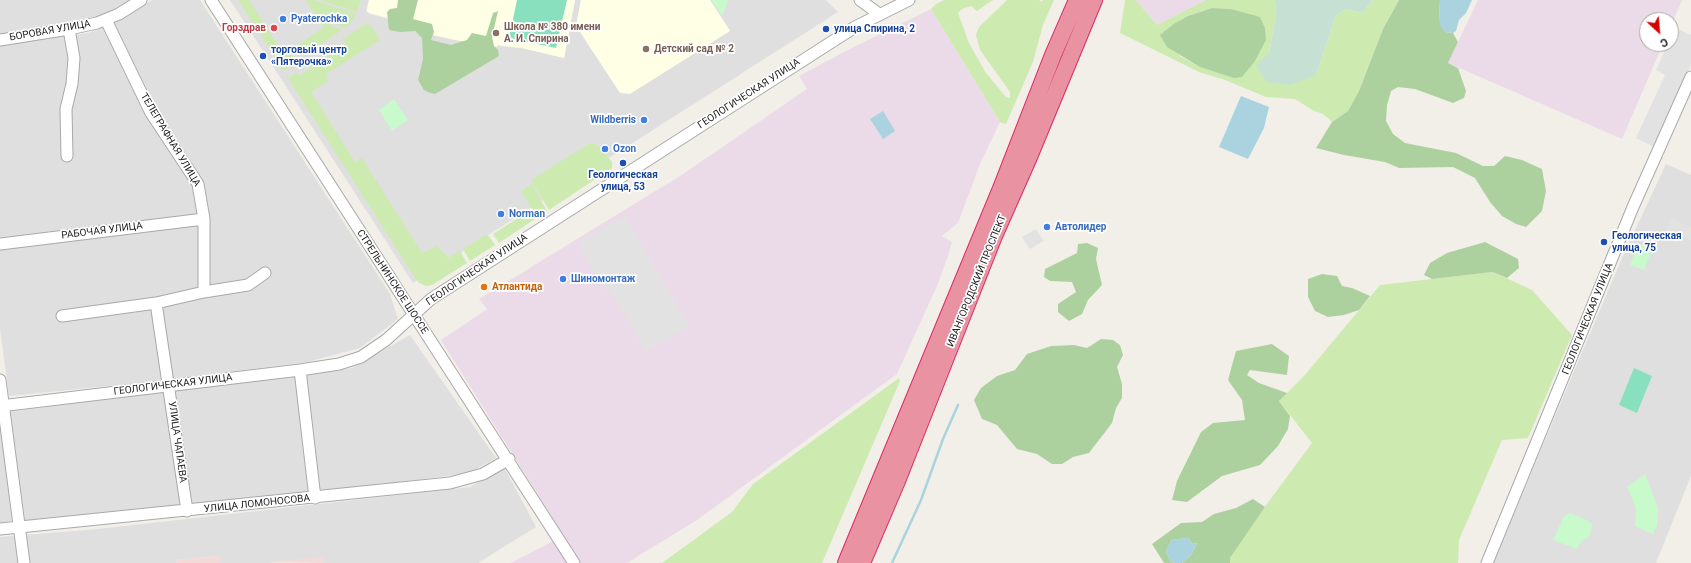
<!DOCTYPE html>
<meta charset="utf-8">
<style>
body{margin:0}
#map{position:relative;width:1691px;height:563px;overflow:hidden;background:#f2efe9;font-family:Roboto,sans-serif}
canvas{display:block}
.north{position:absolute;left:1639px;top:12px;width:40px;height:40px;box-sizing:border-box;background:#fff;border:1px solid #a7a7a7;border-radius:50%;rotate:154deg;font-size:11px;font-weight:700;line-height:16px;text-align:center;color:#222}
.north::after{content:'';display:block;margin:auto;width:14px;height:18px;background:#d40000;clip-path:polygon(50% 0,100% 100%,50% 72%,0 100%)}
</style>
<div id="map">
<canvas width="1691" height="563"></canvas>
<div class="north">С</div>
</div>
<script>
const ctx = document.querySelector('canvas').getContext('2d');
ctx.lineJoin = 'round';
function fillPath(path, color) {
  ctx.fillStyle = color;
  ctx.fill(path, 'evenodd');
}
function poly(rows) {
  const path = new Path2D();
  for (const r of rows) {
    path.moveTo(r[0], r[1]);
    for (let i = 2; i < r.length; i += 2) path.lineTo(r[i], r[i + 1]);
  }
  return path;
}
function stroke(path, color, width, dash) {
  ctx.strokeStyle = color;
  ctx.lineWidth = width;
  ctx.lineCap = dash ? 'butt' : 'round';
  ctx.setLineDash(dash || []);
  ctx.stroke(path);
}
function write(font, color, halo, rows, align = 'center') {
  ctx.font = font + ' Roboto,sans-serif';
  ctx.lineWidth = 3.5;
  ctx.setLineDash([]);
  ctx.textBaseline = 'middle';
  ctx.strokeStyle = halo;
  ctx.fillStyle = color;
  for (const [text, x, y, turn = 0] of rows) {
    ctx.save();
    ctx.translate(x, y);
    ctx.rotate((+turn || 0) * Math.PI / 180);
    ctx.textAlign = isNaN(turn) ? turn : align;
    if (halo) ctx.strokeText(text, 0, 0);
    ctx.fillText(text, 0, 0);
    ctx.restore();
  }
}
const residential = poly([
 [0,0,133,0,123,7,77,24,0,35],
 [152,0,200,0,390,294,398,319,360,348,307,362,149,382,9,396,0,328,0,45,88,33,114,24],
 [230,0,369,0,366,9,369,14,505,47,522,48,564,58,575,0,581,0,576,26,730,31,710,0,826,0,838,12,413,283],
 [1666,164,1691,175,1691,476,1656,563,1493,563,1622,258],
 [410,335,496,458,469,473,293,496,25,521,8,412,352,368],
 [0,420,12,521,0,523],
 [504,467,536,527,478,563,324,563,323,558,268,563,220,563,219,556,176,560,177,563,0,563,0,537,98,529,470,487]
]);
const commercial = poly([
 [220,556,220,563,177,563,176,560],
 [323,557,324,563,268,562]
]);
const industrial = poly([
 [1136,0,1206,0,1157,25],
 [1478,0,1682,0,1671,26,1671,20,1647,20,1647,44,1663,44,1622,139,1448,63],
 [931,9,1000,122,980,164,958,223,942,236,952,242,948,256,937,286,897,374,697,520,627,563,581,563,441,340,487,309,479,299,680,176,807,89,799,76,846,51],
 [553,541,567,563,511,563]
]);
const education = poly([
 [369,0,575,0,564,58,522,48,498,45,497,47,455,40,391,26,392,19,367,12],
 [581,0,710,0,730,31,630,94,620,93,576,26]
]);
const grass = poly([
 [238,0,249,0,283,53,289,53,291,56,293,62,291,66,284,71],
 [306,0,314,0,356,14,352,22,345,28,315,15],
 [320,0,361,0,357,12],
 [944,0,993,0,977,11,971,6,962,9,958,13,969,43,986,73,1006,97,1010,98,1010,92,980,50,976,35,979,27,1007,0,1039,0,1042,2,1043,0,1054,0,1043,25,1033,62,1006,124,1000,122,931,9,936,4],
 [1125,0,1136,0,1157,25,1206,0,1275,0,1276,17,1269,53,1316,75,1336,15,1346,9,1362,13,1373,0,1399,0,1383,29,1359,91,1348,111,1332,122,1323,114,1312,110,1295,99,1266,97,1225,80,1199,72,1120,33],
 [1212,8,1231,9,1260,18,1265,28,1217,72,1200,67,1180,56,1161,36,1175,23,1188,16],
 [318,19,342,30,308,53,304,54,298,49,299,44,324,27],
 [365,24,371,25,380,40,326,74,329,80,311,92,355,162,362,158,422,253,437,246,448,258,460,251,467,263,432,285,426,286,419,283,412,273,288,78,296,72,299,76,346,43,343,39],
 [590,143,598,145,612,162,612,168,549,210,531,180],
 [532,184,547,211,499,243,493,234,532,209,521,191],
 [485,235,489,236,495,245,470,261,463,249],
 [1493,272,1532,290,1572,335,1528,438,1502,440,1459,540,1458,563,1230,563,1230,558,1250,527,1312,443,1279,401,1304,376,1380,285],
 [899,378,900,381,822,563,662,563,732,512,753,484]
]);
const forest = poly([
 [398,0,418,0,413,19,432,24,434,32,431,40,451,45,467,40,472,33,486,36,493,13,498,11,492,37,494,46,498,50,499,56,435,94,430,93,424,90,418,80,423,59,422,38,415,31,400,32,389,30,387,12,390,9,397,8],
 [1399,0,1440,0,1439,19,1445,32,1453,33,1458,42,1448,63,1458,68,1466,91,1464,98,1453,103,1415,89,1398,87,1391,91,1387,105,1386,121,1393,134,1405,143,1456,153,1483,166,1494,166,1505,156,1522,160,1542,169,1546,191,1542,211,1526,227,1516,224,1502,216,1490,202,1475,178,1453,167,1399,168,1385,162,1344,155,1316,148,1332,122,1348,111,1359,91,1383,29],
 [1212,8,1231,9,1260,17,1265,28,1266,40,1255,61,1242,77,1234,78,1200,67,1167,47,1160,35,1175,23,1188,16],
 [1485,242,1518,259,1519,268,1507,278,1493,272,1432,279,1424,275,1430,263,1447,253],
 [1087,243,1098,248,1096,259,1102,285,1088,300,1082,314,1069,321,1058,312,1058,304,1076,292,1072,282,1050,281,1044,277,1045,269,1077,253,1078,244],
 [1322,274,1337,276,1342,286,1352,288,1370,296,1359,310,1344,315,1328,317,1315,311,1308,297,1308,279],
 [1101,339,1113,340,1120,345,1123,355,1117,367,1122,384,1122,398,1116,408,1112,423,1089,453,1073,457,1062,464,1052,464,1037,454,1017,449,997,425,982,419,974,400,981,388,997,376,1015,370,1027,354,1051,346,1074,345,1087,348],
 [1272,344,1289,356,1287,375,1250,370,1247,375,1259,383,1287,393,1279,401,1290,416,1288,429,1278,446,1260,465,1222,476,1187,502,1172,500,1177,481,1201,432,1213,423,1245,420,1242,400,1228,380,1236,351],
 [1253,499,1265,507,1230,558,1230,563,1182,563,1191,555,1197,543,1192,543,1188,538,1172,540,1166,551,1170,561,1175,563,1164,563,1152,544,1181,523,1202,522,1214,514,1236,508]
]);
const wetland = poly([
 [1275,0,1373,0,1362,13,1346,9,1336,15,1316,75,1291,85,1267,82,1256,65,1269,53,1276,17]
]);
const park = poly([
 [711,0,728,0,722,16],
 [394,99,408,120,392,131,379,110],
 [1638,244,1652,249,1644,270,1630,265],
 [1645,474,1658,508,1657,525,1653,534,1635,526,1636,508,1627,487],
 [1570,513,1589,521,1592,525,1589,537,1581,541,1577,549,1553,540,1564,516]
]);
const pitch = poly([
 [517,0,567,0,556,48,509,38],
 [1634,368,1652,376,1637,413,1619,405]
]);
const parking = poly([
 [1675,28,1691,35,1691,65,1654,147,1636,138,1665,75,1656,70,1668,44,1671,44,1671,36],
 [625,216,689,326,646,351,610,290,606,291,578,243],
 [1671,218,1691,227,1691,240,1666,229],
 [1036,229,1044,241,1030,249,1022,237]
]);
const water = poly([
 [1440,0,1472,0,1466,13,1459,20,1456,31,1453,33,1445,32,1441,27,1439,19],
 [1241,96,1269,107,1264,128,1248,159,1219,147],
 [883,111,895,131,883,139,870,119],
 [1183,538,1188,538,1192,543,1197,543,1191,555,1182,563,1175,563,1170,561,1166,551,1172,540]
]);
const stream = poly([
 [892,563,921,500,943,439,958,405]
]);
const minor = poly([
 [211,0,574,563],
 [860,0,879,14],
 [106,20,151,113,198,184,204,219,204,292],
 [0,40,69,29,97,23,119,14,141,0],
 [67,156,66,109,72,84,74,58,69,29],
 [0,244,204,219],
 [156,303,187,511],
 [62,316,156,303,204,292,248,285,265,273],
 [300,370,315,498],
 [0,380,24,563],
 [0,406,300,370,339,364,361,357,386,340,431,299,855,27,909,0],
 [0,529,450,483,483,474,509,459],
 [1487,563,1633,207,1691,77]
]);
const highway = poly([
 [846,563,1002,186,1053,55,1077,0],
 [862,563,897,481,994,236,1029,157,1094,0]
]);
const markers = [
 [283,19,4,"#3f7fe0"],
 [274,28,4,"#e0444e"],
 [826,29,4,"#1a4fb4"],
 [496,33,4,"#8d6e63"],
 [646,49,4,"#8d6e63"],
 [263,56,4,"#1a4fb4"],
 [644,120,4,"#3f7fe0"],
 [605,149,4,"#3f7fe0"],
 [623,163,4,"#1a4fb4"],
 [501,214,4,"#3f7fe0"],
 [1047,227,4,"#3f7fe0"],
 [1604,242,4,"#1a4fb4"],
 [563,279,4,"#3f7fe0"],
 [484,287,4,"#e8710a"]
];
const shopNames = [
 ["Pyaterochka",291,19],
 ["Wildberris",636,120,"right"],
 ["Ozon",613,149],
 ["Norman",509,214],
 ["Автолидер",1055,227],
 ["Шиномонтаж",571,279]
];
const educationNames = [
 ["Школа № 380 имени",504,27],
 ["А. И. Спирина",504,39],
 ["Детский сад № 2",654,49]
];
const healthNames = [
 ["Горздрав",266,28]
];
const transitNames = [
 ["улица Спирина, 2",834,29],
 ["торговый центр",271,50],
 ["«Пятерочка»",271,62],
 ["Геологическая",623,175,"center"],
 ["улица, 53",623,187,"center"],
 ["Геологическая",1612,236],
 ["улица, 75",1612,248]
];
const streetNames = [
 ["БОРОВАЯ УЛИЦА",50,31,-10],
 ["ГЕОЛОГИЧЕСКАЯ УЛИЦА",749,94,-33],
 ["ТЕЛЕГРАФНАЯ УЛИЦА",170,140,59],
 ["РАБОЧАЯ УЛИЦА",102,231,-7],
 ["ГЕОЛОГИЧЕСКАЯ УЛИЦА",477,270,-34],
 ["ИВАНГОРОДСКИЙ ПРОСПЕКТ",977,281,-68],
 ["СТРЕЛЬНИНСКОЕ ШОССЕ",392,282,57],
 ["ГЕОЛОГИЧЕСКАЯ УЛИЦА",1588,319,-68],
 ["ГЕОЛОГИЧЕСКАЯ УЛИЦА",173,385,-7],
 ["УЛИЦА ЧАПАЕВА",177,442,82],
 ["УЛИЦА ЛОМОНОСОВА",257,504,-6]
];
const foodNames = [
 ["Атлантида",492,287]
];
fillPath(residential, '#e0dfdf');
fillPath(commercial, '#f2dad9');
fillPath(industrial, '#ebdbe8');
fillPath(education, '#ffffe5');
fillPath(grass, '#cdebb0');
fillPath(forest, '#add19e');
fillPath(wetland, '#c6e0d4');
fillPath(park, '#c8facc');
fillPath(pitch, '#88e0be');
fillPath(parking, '#e2e2e2');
fillPath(water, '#aad3df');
stroke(stream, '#aad3df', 2.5);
stroke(minor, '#a9a9a9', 13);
stroke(highway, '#dc2a67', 18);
stroke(minor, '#fff', 11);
stroke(highway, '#e892a2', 16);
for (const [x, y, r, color] of markers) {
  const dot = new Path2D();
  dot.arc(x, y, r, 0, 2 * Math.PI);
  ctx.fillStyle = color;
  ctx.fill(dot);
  stroke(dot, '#fff', 1.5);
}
write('bold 10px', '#366cbe', '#fff', shopNames, 'left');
write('bold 10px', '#785e54', '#fff', educationNames, 'left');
write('bold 10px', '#be3a42', '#fff', healthNames, 'right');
write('bold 10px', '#164399', '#fff', transitNames, 'left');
write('10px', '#222', '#fff', streetNames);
write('bold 10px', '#c56008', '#fff', foodNames, 'left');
</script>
